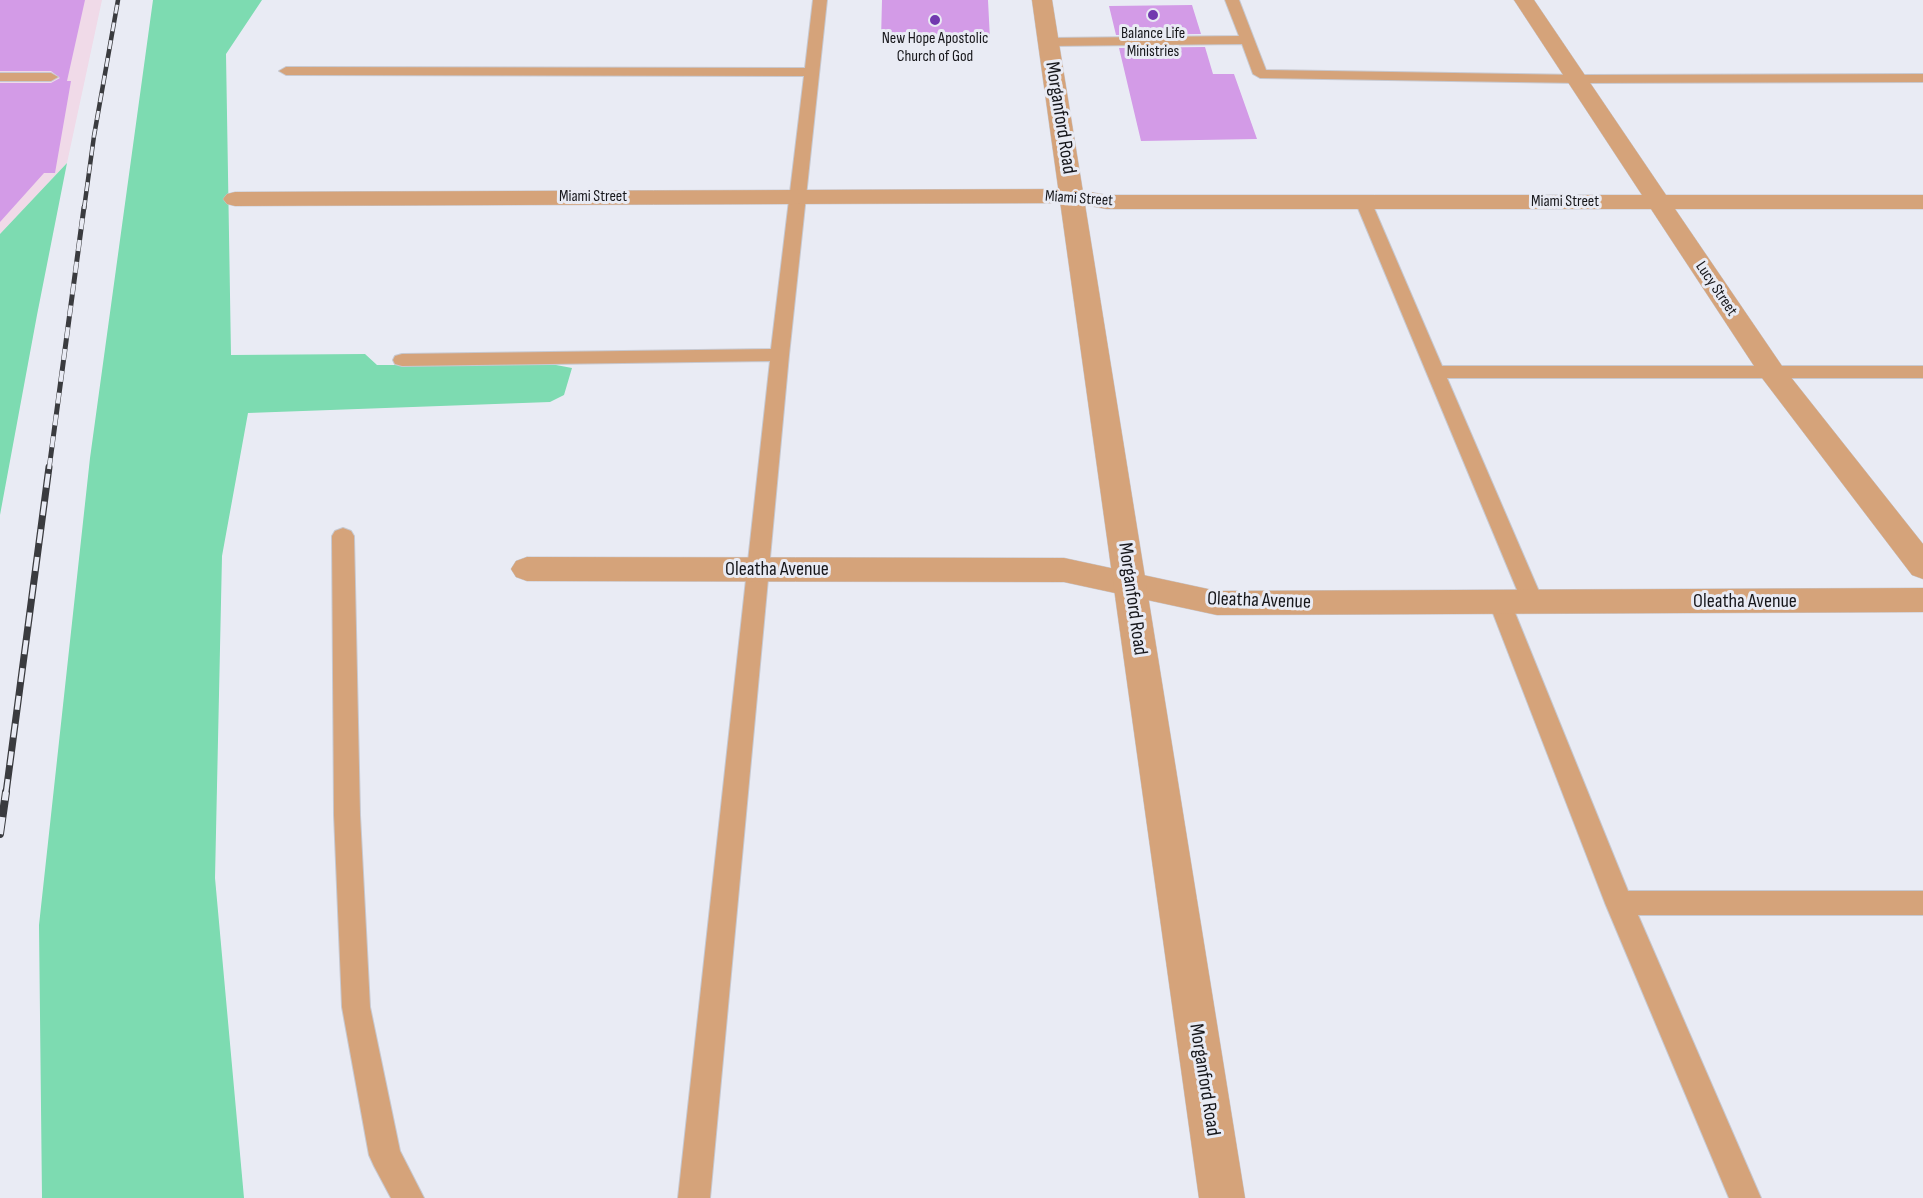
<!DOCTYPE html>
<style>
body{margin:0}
canvas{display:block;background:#e9ebf4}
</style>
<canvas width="1923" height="1198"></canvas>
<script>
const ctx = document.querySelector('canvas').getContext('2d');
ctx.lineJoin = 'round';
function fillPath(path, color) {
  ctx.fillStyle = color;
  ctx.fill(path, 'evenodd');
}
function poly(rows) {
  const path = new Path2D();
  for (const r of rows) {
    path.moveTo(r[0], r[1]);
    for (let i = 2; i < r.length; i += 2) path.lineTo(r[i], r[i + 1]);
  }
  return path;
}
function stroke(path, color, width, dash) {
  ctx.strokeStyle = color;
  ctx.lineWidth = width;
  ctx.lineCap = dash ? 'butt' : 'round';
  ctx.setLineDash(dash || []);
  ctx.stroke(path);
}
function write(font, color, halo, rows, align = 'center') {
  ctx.font = font + ' "Sofia Sans Condensed",sans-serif';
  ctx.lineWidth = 6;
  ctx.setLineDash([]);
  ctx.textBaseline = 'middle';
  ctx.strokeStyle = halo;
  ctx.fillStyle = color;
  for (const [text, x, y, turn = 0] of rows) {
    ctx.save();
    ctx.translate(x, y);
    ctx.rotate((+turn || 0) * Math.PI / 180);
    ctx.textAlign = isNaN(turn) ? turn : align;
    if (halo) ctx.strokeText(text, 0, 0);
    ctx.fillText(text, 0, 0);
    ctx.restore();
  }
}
const industrial = poly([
 [0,0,102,0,67,163,0,234]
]);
const green = poly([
 [153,0,262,0,226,54,231,355,365,354,377,365,556,365,572,368,564,395,550,402,248,413,222,556,215,878,244,1198,42,1198,39,925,90,458],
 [67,163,37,315,0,515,0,234]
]);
const building = poly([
 [0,0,85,0,67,81,71,81,55,173,44,173,0,222,0,83,51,83,60,78,51,71,0,71],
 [882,0,988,0,990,40,881,40],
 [1192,5,1201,34,1116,35,1109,6],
 [1205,47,1213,74,1234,74,1257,139,1141,141,1119,48]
]);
const service = poly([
 [813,0,827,0,789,355,710,1198,678,1198,770,361,402,366,395,364,393,360,395,356,402,354,771,349,804,76,286,75,279,71,286,67,805,68,813,0],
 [1225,0,1239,0,1266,70,1578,75,1923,74,1923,82,1578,83,1260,78,1253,74,1242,44,1048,46,1041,42,1048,38,1239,36,1225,0],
 [0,73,51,73,58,77,51,81,0,81,0,73],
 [1363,196,1371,201,1442,366,1923,366,1923,378,1447,378,1544,603,1541,609,1533,611,1525,609,1355,201,1363,196],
 [343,528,351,531,354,536,360,815,370,1007,400,1151,424,1198,391,1198,374,1166,369,1155,342,1007,334,815,332,536,335,531,343,528],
 [1500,595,1508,597,1511,603,1628,891,1923,891,1923,915,1638,915,1761,1198,1729,1198,1605,903,1489,603,1492,597,1500,595]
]);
const minor = poly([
 [1514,0,1534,0,1666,195,1923,195,1923,209,1675,209,1782,366,1923,544,1923,579,1912,575,1762,378,1651,209,1107,209,1072,203,235,206,227,204,223,199,227,194,235,192,1072,189,1107,195,1642,195,1514,0],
 [527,557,1064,558,1217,591,1923,588,1923,612,1217,615,1064,582,527,581,516,577,511,569,516,561,527,557]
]);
const tertiary = poly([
 [1032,0,1052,0,1245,1198,1199,1198,1032,0]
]);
const railFar3 = poly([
 [84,209,94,136,118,0]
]);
const railFar2 = poly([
 [49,469,84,207]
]);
const railFar1 = poly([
 [6,793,49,467]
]);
const rail = poly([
 [0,834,6,792]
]);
const markers = [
 [1153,15,6,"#7139af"],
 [935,20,6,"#7139af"]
];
const farPoinames = [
 ["Balance Life",1153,34],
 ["Ministries",1153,52],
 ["New Hope Apostolic",935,39],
 ["Church of God",935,57]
];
const farStreetnames = [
 ["Miami Street",593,197],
 ["Miami Street",1079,199,4],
 ["Miami Street",1565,202],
 ["Lucy Street",1716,289,56]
];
const streetNames = [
 ["Morganford Road",1060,118,81],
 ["Oleatha Avenue",777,570],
 ["Morganford Road",1132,599,82],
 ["Oleatha Avenue",1259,601,2],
 ["Oleatha Avenue",1745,602],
 ["Morganford Road",1204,1080,81]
];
fillPath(industrial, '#f0dae8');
fillPath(green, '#7ddbb1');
fillPath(building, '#d39be7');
stroke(service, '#c7c9d1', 2);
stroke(minor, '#c7c9d1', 1);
stroke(tertiary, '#c7c9d1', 1);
fillPath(service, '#d5a37a');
fillPath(minor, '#d5a37a');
fillPath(tertiary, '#d5a37a');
stroke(railFar3, '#3a3b3f', 4.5);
stroke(railFar2, '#3a3b3f', 5);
stroke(railFar1, '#3a3b3f', 7);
stroke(rail, '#3a3b3f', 8);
stroke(railFar3, '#e9ebf4', 3, [9]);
stroke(railFar2, '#e9ebf4', 4, [11]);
stroke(railFar1, '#e9ebf4', 4.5, [14]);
stroke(rail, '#e9ebf4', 6, [17]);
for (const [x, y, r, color] of markers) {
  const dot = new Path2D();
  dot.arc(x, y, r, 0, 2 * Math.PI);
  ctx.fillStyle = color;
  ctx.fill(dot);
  stroke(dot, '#e9ebf4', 2);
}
write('16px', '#17171b', '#e9ebf4', farPoinames);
write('16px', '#17171b', '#e9ebf4', farStreetnames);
write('20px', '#17171b', '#e9ebf4', streetNames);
</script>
